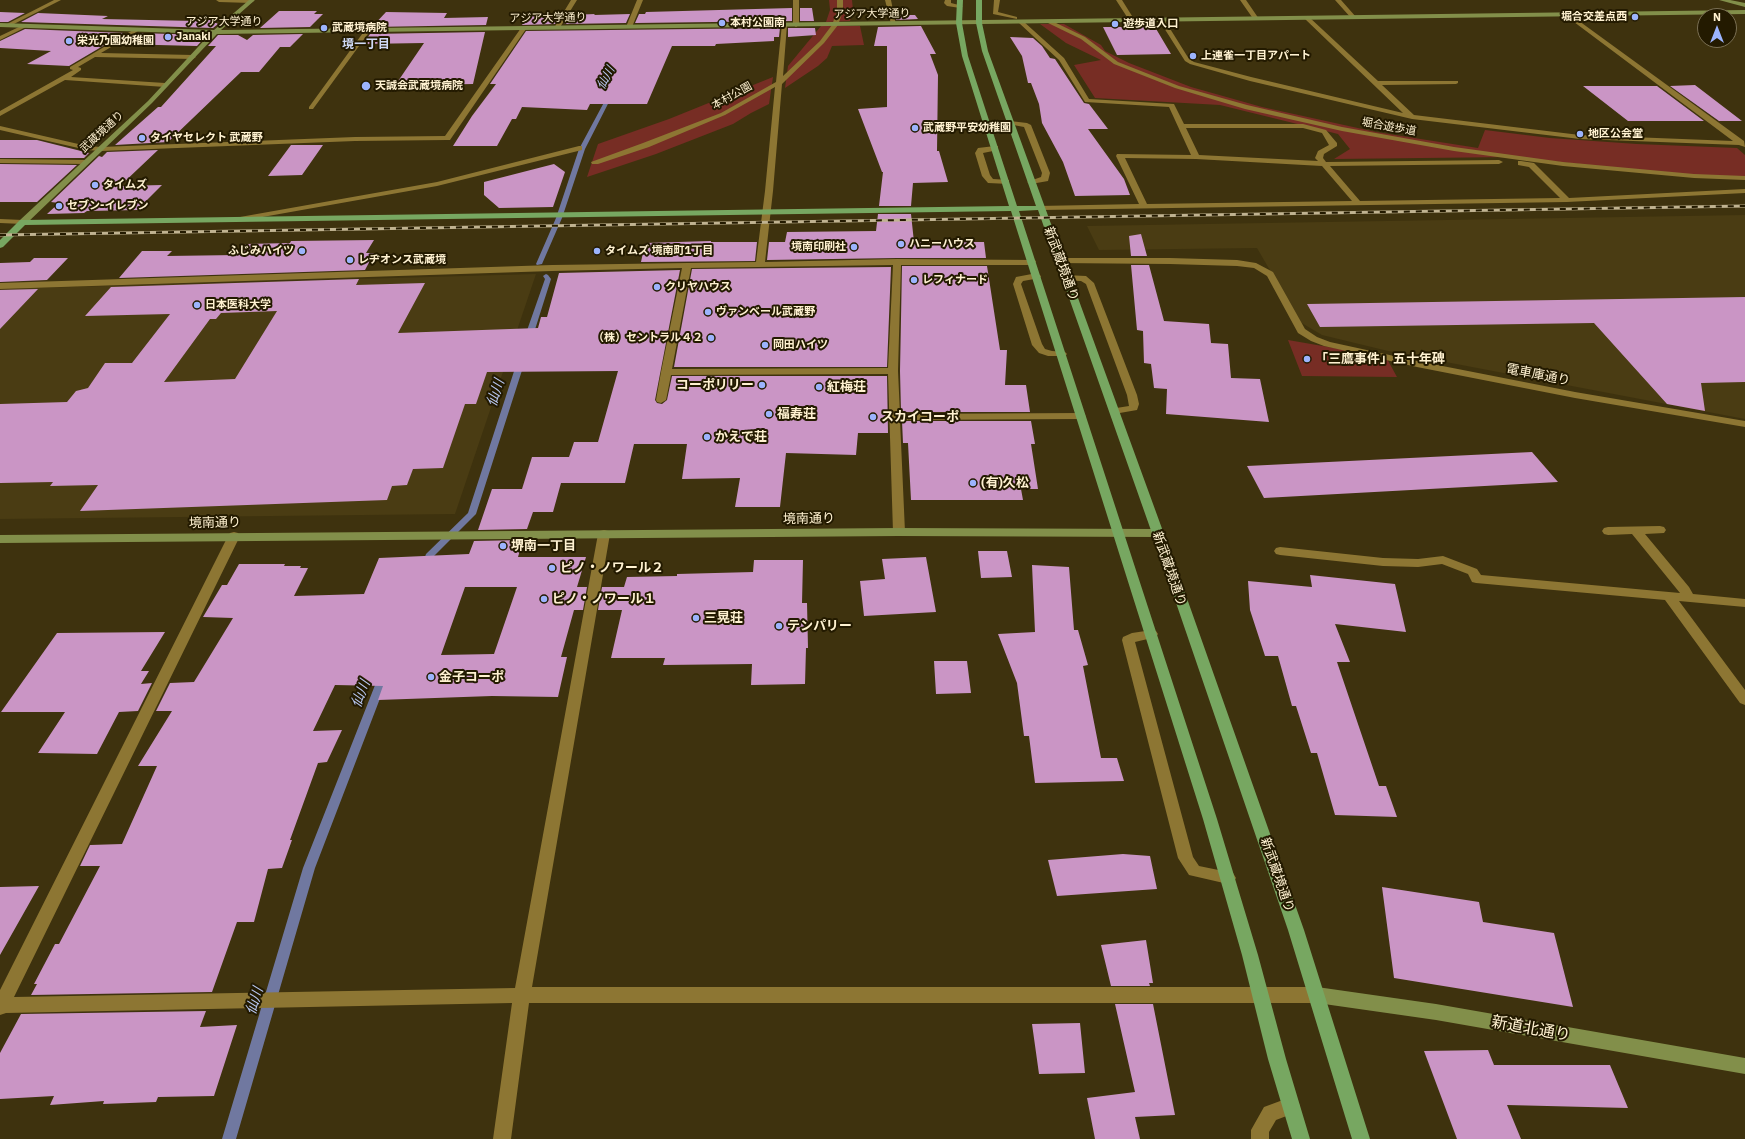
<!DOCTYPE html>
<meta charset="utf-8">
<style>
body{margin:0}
#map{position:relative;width:1745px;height:1139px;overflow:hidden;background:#3e320e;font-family:"IBM Plex Sans",sans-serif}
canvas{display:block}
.north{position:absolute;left:1697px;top:8px;width:40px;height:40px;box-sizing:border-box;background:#231a00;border:1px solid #7b7054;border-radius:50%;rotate:0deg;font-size:11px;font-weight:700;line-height:16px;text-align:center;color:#fff2d1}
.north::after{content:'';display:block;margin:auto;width:14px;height:18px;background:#9cb4fd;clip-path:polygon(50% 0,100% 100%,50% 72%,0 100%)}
</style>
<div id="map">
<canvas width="1745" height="1139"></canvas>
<div class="north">N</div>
</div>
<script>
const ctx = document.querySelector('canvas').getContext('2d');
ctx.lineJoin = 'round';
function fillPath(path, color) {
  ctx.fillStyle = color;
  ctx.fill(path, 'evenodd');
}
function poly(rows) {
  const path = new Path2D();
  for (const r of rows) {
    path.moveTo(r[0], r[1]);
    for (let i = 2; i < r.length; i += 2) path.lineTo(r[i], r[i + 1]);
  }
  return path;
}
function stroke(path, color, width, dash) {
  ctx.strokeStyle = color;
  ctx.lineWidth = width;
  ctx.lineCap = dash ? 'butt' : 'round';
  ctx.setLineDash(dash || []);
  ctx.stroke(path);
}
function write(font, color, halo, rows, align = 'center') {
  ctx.font = font + ' "IBM Plex Sans","Noto Sans JP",sans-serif';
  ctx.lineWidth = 4;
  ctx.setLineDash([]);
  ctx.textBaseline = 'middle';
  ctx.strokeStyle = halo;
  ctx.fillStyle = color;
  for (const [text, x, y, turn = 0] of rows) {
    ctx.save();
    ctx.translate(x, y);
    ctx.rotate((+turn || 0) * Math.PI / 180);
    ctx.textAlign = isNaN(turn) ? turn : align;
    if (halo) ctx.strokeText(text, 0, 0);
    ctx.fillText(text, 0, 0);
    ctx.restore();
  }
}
const built = poly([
 [1745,215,1745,419,1388,351,1322,335,1300,322,1257,248,1099,250,1087,226],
 [536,274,455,514,0,519,0,289]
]);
const green = poly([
 [829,0,852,0,853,10,850,21,826,22,830,10],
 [1040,24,1064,24,1101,45,1105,51,1129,63,1191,87,1262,107,1376,132,1478,148,1485,130,1550,138,1637,144,1737,148,1745,155,1745,178,1694,176,1512,157,1334,159,1350,149,1338,134,1220,105,1095,98,1074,65,1101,60,1066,43],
 [821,26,860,26,864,45,832,46,827,58,818,66,785,88,788,66],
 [773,77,769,104,751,113,733,124,656,154,587,177,598,144,669,119],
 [1288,340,1386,357,1397,377,1302,376]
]);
const stream = poly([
 [609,93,613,94,585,149,562,218,542,264,537,265,536,264,556,218,579,149,609,93],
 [546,274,548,275,551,279,532,339,528,341,524,339,545,279,543,276,546,274],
 [518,359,524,359,525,361,476,514,433,557,429,568,423,568,422,566,426,554,468,513,518,359],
 [384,672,387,673,389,675,315,868,236,1139,222,1139,303,868,379,675,381,673,384,672]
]);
const building = poly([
 [792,8,792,21,635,23,639,14,645,14,646,12],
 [800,8,812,8,814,21,800,21],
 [279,11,317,11,314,14,323,14,310,27,260,28],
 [0,12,25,13,8,22,0,22],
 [386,12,447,13,444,18,488,17,486,25,372,27],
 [38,13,108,16,102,19,196,21,209,19,218,24,213,28,21,22],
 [595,14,594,15,630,14,626,23,564,24,570,15],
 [528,15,560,15,555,24,522,25],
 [896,15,915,15,918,19,896,20],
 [921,26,936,54,930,54,938,75,937,151,939,151,948,182,913,183,911,206,879,206,883,172,882,172,858,109,887,107,887,46,874,46,878,27],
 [1103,27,1155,27,1171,54,1117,55],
 [780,28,779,37,774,37,774,41,716,44,715,46,672,46,647,104,590,104,587,110,522,107,516,119,512,119,497,146,453,146,472,116,496,84,490,84,526,31],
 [788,28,815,28,816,35,788,37],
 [25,29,125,33,69,66,27,64,51,51,0,48,0,41],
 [485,32,473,84,425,85,423,89,392,90,424,43,363,44,370,34],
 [137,33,207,35,197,46,119,44],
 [303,34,290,47,280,47,259,72,241,72,168,142,115,145,158,107,161,107,216,46,208,46,218,35,238,35,247,40,253,35],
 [1010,37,1033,38,1042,46,1050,58,1055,59,1084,103,1089,104,1108,129,1088,129,1124,179,1130,195,1075,196,1063,162,1042,123,1039,104,1031,83,1028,83,1022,56],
 [1695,85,1742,121,1719,121,1670,86],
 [1583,86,1657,86,1704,121,1628,121],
 [0,140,37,140,89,153,84,158,0,158],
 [291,145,323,145,302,175,268,176],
 [158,150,120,186,162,185,137,210,87,211,84,213,47,214,59,203,51,202,99,156,102,157,107,152],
 [0,164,77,165,37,202,0,202],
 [554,164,565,172,553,207,499,208,484,195,484,182],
 [878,214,911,214,914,242,984,242,986,258,897,258,767,260,769,242,785,242,787,232,876,231],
 [1141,234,1147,256,1131,256,1129,236],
 [374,240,366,253,374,253,365,270,119,278,142,251,172,251,167,256,237,255,246,244,290,243,291,241],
 [711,241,711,242,757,242,755,261,641,262,645,243],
 [34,258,68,258,47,280,0,282,0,263,30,262],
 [1131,265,1149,265,1164,321,1209,324,1211,343,1228,344,1231,378,1260,379,1269,422,1166,414,1167,389,1154,388,1151,364,1144,363,1143,331,1137,330],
 [902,266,987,266,1000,350,1007,350,1005,385,1026,385,1030,412,901,412,900,371],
 [891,267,887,367,674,367,692,269],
 [680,270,655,400,657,403,662,404,667,400,672,376,887,376,888,433,858,433,856,455,786,453,780,507,735,507,740,478,682,479,687,444,634,444,625,483,561,483,553,512,533,512,527,529,478,530,492,489,522,489,532,457,569,457,574,442,598,442,618,371,487,372,476,404,465,404,443,468,413,469,407,485,392,486,387,500,80,511,98,485,50,486,53,482,0,483,0,404,67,402,76,391,88,388,105,363,132,363,170,314,85,316,111,287,359,279,356,285,425,283,398,333,538,328,541,317,547,317,559,273],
 [277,311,235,379,164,382,210,319,216,319,221,313],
 [38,289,0,329,0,290],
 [1745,297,1745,382,1701,383,1705,411,1667,404,1594,323,1320,327,1307,304],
 [902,421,1031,421,1035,444,1031,444,1038,489,1021,489,1023,500,911,500,908,443,903,443],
 [1532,452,1558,482,1264,498,1247,466],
 [523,540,518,557,586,557,577,587,587,587,583,610,574,610,561,657,567,657,558,697,492,696,378,700,383,686,335,685,313,731,342,730,327,762,318,763,290,840,292,840,282,868,268,869,254,922,237,922,212,992,31,995,37,984,34,984,55,944,59,944,100,866,80,866,90,845,122,844,157,766,138,766,172,711,156,711,170,683,194,682,233,618,203,617,222,585,227,585,239,564,285,564,284,566,301,566,300,568,308,568,294,596,364,594,379,558,469,554,474,541],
 [465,587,517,587,494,654,441,655],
 [978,551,1007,551,1012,577,981,578],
 [926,557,936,612,864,616,860,581,885,579,882,559],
 [754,560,803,560,802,603,807,603,808,648,806,648,805,684,751,685,752,664,663,665,665,658,611,658,622,610,598,610,602,587,624,587,627,577,677,576,677,574,753,572],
 [1032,565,1069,567,1074,630,1078,630,1088,665,1083,666,1101,758,1117,758,1124,781,1035,783,1029,736,1024,736,1017,683,998,634,1035,632],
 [1310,575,1395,584,1406,632,1335,624,1350,662,1337,662,1379,786,1386,786,1397,817,1335,815,1317,753,1311,753,1296,706,1292,706,1278,656,1265,656,1250,610,1248,581,1312,587],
 [165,632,141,671,149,671,141,684,152,683,138,711,119,712,97,754,38,753,65,712,1,712,57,633],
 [934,661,967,661,971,693,936,694],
 [1123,854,1150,856,1157,889,1057,896,1048,860],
 [39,886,0,955,0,887],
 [1382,887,1479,902,1483,922,1554,933,1573,1007,1394,978],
 [1146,940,1153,983,1149,983,1150,986,1111,986,1101,945],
 [1115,1004,1153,1004,1175,1115,1135,1117,1140,1139,1095,1139,1087,1098,1135,1092],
 [206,1011,200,1027,237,1025,214,1096,158,1097,156,1102,103,1104,104,1101,50,1105,54,1096,0,1099,0,1053,21,1014],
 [1080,1023,1085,1073,1039,1074,1032,1024],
 [1488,1050,1494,1065,1610,1065,1628,1108,1507,1105,1521,1139,1457,1139,1424,1051]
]);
const street = poly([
 [54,0,61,0,10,26,5,25,54,0],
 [216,0,253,0,254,1,251,3,219,2,216,0],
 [571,0,577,0,559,29,555,29,554,28,571,0],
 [637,0,643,0,632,27,627,28,626,27,637,0],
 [793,0,799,0,799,25,796,27,793,25,793,0],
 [837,0,843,0,843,11,838,25,824,43,782,84,773,191,765,262,897,259,1035,260,1036,262,1032,265,901,265,898,371,900,414,1081,413,1086,416,1081,419,900,420,905,532,903,535,899,536,895,535,893,532,888,374,671,375,666,400,661,403,657,402,656,400,661,372,682,268,552,271,0,289,0,283,552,265,756,262,765,191,775,87,725,115,649,147,598,164,592,164,591,162,643,143,721,113,776,82,782,24,787,25,783,76,820,41,832,25,837,11,837,0],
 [893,265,888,368,672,369,691,268,893,265],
 [885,0,891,0,896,25,891,24,885,0],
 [945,0,951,0,951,3,963,6,960,8,947,6,944,3,945,0],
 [994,0,1000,0,998,12,1017,17,1017,19,993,14,994,0],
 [1116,0,1122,0,1132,16,1131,17,1127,17,1116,0],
 [1240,0,1246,0,1259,19,1258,20,1254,20,1240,0],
 [1335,0,1341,0,1356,17,1356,19,1352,19,1335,0],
 [1568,13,1744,141,1745,147,1739,145,1580,139,1412,119,1250,81,1190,64,1185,61,1159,20,1164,19,1189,59,1194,62,1251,77,1403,113,1305,19,1305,17,1309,17,1378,81,1458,81,1458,83,1456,84,1382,85,1414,115,1580,135,1733,141,1566,16,1565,15,1568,13],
 [1019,21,1023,21,1064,58,1089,99,1174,104,1184,124,1303,124,1326,130,1337,143,1337,146,1324,154,1323,158,1326,162,1499,160,1503,162,1499,164,1330,166,1360,201,1560,198,1529,167,1518,165,1518,161,1521,161,1534,163,1569,198,1745,189,1745,193,1567,202,1041,210,1038,210,1038,206,1139,204,1116,156,1117,154,1191,155,1169,107,1085,102,1059,60,1019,23,1019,21],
 [1186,128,1303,128,1322,133,1329,145,1318,151,1315,158,1318,161,1199,155,1186,128],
 [1125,158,1196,159,1322,166,1352,201,1147,204,1125,158],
 [1048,21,1052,21,1085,37,1118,62,1179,86,1247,105,1342,127,1454,147,1563,162,1694,174,1745,176,1745,180,1694,178,1563,166,1454,151,1342,131,1245,109,1175,88,1114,64,1081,39,1048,23,1048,21],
 [21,26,26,27,0,40,0,36,21,26],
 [523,27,526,29,450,140,447,140,355,141,101,151,87,150,0,130,0,126,87,146,101,147,355,137,445,136,521,28,523,27],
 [133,30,138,31,101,53,193,55,196,57,193,59,95,57,78,67,81,68,81,70,71,77,165,83,168,85,165,87,65,80,0,116,0,111,73,70,70,69,70,67,133,30],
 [365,30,370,31,313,109,309,109,309,107,365,30],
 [1010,121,1027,123,1031,125,1050,173,1048,181,1031,184,1027,182,1041,177,1042,173,1024,127,1008,124,1007,123,1010,121],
 [579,146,582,146,582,150,437,186,240,221,236,219,240,217,437,182,579,146],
 [995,146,998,146,998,150,983,153,990,175,993,179,1009,180,1009,184,988,183,982,176,975,153,978,148,995,146],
 [0,159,86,160,90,162,86,164,0,163,0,159],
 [0,219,23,220,27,222,23,224,0,223,0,219],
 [1059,258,1170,258,1237,260,1256,263,1273,272,1305,329,1317,337,1330,342,1417,361,1575,392,1745,421,1745,427,1575,398,1417,367,1324,346,1311,341,1298,333,1267,276,1254,268,1237,266,1170,264,1056,263,1055,261,1059,258],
 [1037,273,1041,276,1040,278,1023,281,1021,284,1042,344,1045,349,1052,351,1065,352,1067,354,1065,356,1048,356,1039,353,1032,345,1013,284,1016,277,1037,273],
 [1065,275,1086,276,1094,283,1137,395,1139,404,1137,410,1114,414,1109,411,1110,409,1129,406,1127,395,1086,284,1081,281,1062,280,1061,278,1065,275],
 [1660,526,1664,527,1666,530,1664,533,1645,534,1689,587,1693,594,1745,599,1745,607,1679,601,1745,690,1745,705,1740,703,1665,600,1476,583,1472,582,1468,574,1442,564,1418,567,1383,566,1280,555,1276,554,1274,551,1276,548,1280,547,1383,558,1418,559,1443,556,1477,569,1481,575,1680,593,1632,534,1608,535,1604,534,1602,531,1604,528,1608,527,1660,526],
 [604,530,608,531,610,534,532,987,1317,987,1323,990,1325,995,1323,1000,1317,1003,529,1003,511,1139,493,1139,512,1003,6,1013,0,1015,0,990,228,536,230,533,234,532,238,533,240,536,14,997,515,988,598,534,600,531,604,530],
 [1152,630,1156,631,1158,634,1156,637,1135,642,1193,857,1199,866,1233,873,1236,878,1233,883,1228,884,1189,875,1178,858,1122,640,1123,637,1132,633,1152,630],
 [1291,1097,1297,1100,1300,1106,1297,1112,1276,1120,1269,1132,1269,1139,1251,1139,1251,1130,1264,1107,1291,1097]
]);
const secondary = poly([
 [249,0,255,0,221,30,1745,10,1745,14,217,34,152,103,26,224,20,224,20,220,148,101,210,34,0,27,0,23,214,30,249,0],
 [1719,0,1730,0,1745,3,1745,7,1719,0],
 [899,528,1157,529,1161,530,1163,533,1161,536,1157,537,899,536,0,543,0,535,899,528],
 [1317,987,1436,1004,1745,1058,1745,1074,1436,1020,1317,1003,1311,1000,1309,995,1311,990,1317,987]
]);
const primary = poly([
 [957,0,963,0,962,23,968,56,1017,206,1036,206,982,51,976,23,976,0,982,0,982,23,988,51,1172,556,1304,930,1370,1139,1352,1139,1288,930,1160,556,1038,210,1019,211,1217,819,1258,955,1286,1059,1310,1139,1292,1139,1268,1059,1242,955,1203,819,1011,211,25,225,3,247,0,248,0,240,20,220,23,220,1009,206,962,56,956,23,957,0]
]);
const rail = poly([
 [0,235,1745,206]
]);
const markers = [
 [1635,17,4,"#9cb4fd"],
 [722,23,4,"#9cb4fd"],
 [1115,24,4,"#9cb4fd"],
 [324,28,4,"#9cb4fd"],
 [168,37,4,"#9cb4fd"],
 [69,41,4,"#9cb4fd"],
 [1193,56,4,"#9cb4fd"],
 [366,86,5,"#9cb4fd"],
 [915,128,4,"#9cb4fd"],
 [1580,134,4,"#9cb4fd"],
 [142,138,4,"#9cb4fd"],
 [95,185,4,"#9cb4fd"],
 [59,206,4,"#9cb4fd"],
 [901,244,4,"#9cb4fd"],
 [854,247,4,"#9cb4fd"],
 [302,251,4,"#9cb4fd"],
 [597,251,4,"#9cb4fd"],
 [350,260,4,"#9cb4fd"],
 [914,280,4,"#9cb4fd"],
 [657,287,4,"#9cb4fd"],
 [197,305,4,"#9cb4fd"],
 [708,312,4,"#9cb4fd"],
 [711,338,4,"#9cb4fd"],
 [765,345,4,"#9cb4fd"],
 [1307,359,4,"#9cb4fd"],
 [762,385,4,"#9cb4fd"],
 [819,387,4,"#9cb4fd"],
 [769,414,4,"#9cb4fd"],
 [873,417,4,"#9cb4fd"],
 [707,437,4,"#9cb4fd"],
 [973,483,4,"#9cb4fd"],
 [503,546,4,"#9cb4fd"],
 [552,568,4,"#9cb4fd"],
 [544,599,4,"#9cb4fd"],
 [696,618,4,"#9cb4fd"],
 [779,626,4,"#9cb4fd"],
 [431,677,4,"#9cb4fd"]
];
const farStreetnames = [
 ["アジア大学通り",872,14,-1],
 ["アジア大学通り",548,18,-1],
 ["アジア大学通り",224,22],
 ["本村公園",732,96,-29],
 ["堀合遊歩道",1389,127,10],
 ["武蔵境通り",102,132,-43]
];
const farPoinames = [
 ["堀合交差点西",1627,17,"right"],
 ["本村公園南",730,23],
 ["遊歩道入口",1123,24],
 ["武蔵境病院",332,28],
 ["Janaki",176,37],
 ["栄光乃園幼稚園",77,41],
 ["上連雀一丁目アパート",1201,56],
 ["天誠会武蔵境病院",375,86],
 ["武蔵野平安幼稚園",923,128],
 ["地区公会堂",1588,134],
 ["タイヤセレクト 武蔵野",150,138],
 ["タイムズ",103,185],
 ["セブン-イレブン",67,206],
 ["ハニーハウス",909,244],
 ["境南印刷社",846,247,"right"],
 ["ふじみハイツ",294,251,"right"],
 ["タイムズ 境南町1丁目",605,251],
 ["レヂオンス武蔵境",358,260],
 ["レフィナード",922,280],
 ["クリヤハウス",665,287],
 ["日本医科大学",205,305],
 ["ヴァンベール武蔵野",716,312],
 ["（株）セントラル４２",703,338,"right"],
 ["岡田ハイツ",773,345]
];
const farNeighbourhoodnames = [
 ["境一丁目",366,45]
];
const farWaternames = [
 ["仙川",606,78,-62]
];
const streetNames = [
 ["新武蔵境通り",1061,264,70],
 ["電車庫通り",1538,375,11],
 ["境南通り",809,519,-1],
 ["境南通り",215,523,-1],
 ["新武蔵境通り",1169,569,71],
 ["新武蔵境通り",1277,875,71]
];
const poiNames = [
 ["「三鷹事件」五十年碑",1315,359],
 ["コーポリリー",754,385,"right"],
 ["紅梅荘",827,387],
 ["福寿荘",777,414],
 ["スカイコーポ",881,417],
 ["かえで荘",715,437],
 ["(有)久松",981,483],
 ["堺南一丁目",511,546],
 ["ピノ・ノワール２",560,568],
 ["ピノ・ノワール１",552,599],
 ["三晃荘",704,618],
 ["テンパリー",787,626],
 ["金子コーポ",439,677]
];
const waterNames = [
 ["仙川",496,393,-72],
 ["仙川",361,694,-69],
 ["仙川",255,1001,-73]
];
const nearStreetnames = [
 ["新道北通り",1531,1029,10]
];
fillPath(built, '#4a3c13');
fillPath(green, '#772d24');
fillPath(stream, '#7078a0');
fillPath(building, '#ca95c5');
fillPath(street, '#8d7633');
fillPath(secondary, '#828f4a');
fillPath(primary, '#77a761');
stroke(rail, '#c0b391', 3);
stroke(rail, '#231a00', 2, [6]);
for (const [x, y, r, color] of markers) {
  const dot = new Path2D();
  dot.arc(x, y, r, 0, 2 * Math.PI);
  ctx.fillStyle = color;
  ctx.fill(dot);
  stroke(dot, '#231a00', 1.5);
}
write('11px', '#fff2d1', '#231a00', farStreetnames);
write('bold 11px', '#fff2d1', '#231a00', farPoinames, 'left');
write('bold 12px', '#cfd9f5', '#231a00', farNeighbourhoodnames);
write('italic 12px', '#b8c7f0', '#231a00', farWaternames);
write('13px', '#fff2d1', '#231a00', streetNames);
write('bold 13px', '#fff2d1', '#231a00', poiNames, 'left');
write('italic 14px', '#b8c7f0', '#231a00', waterNames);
write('16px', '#fff2d1', '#231a00', nearStreetnames);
</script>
